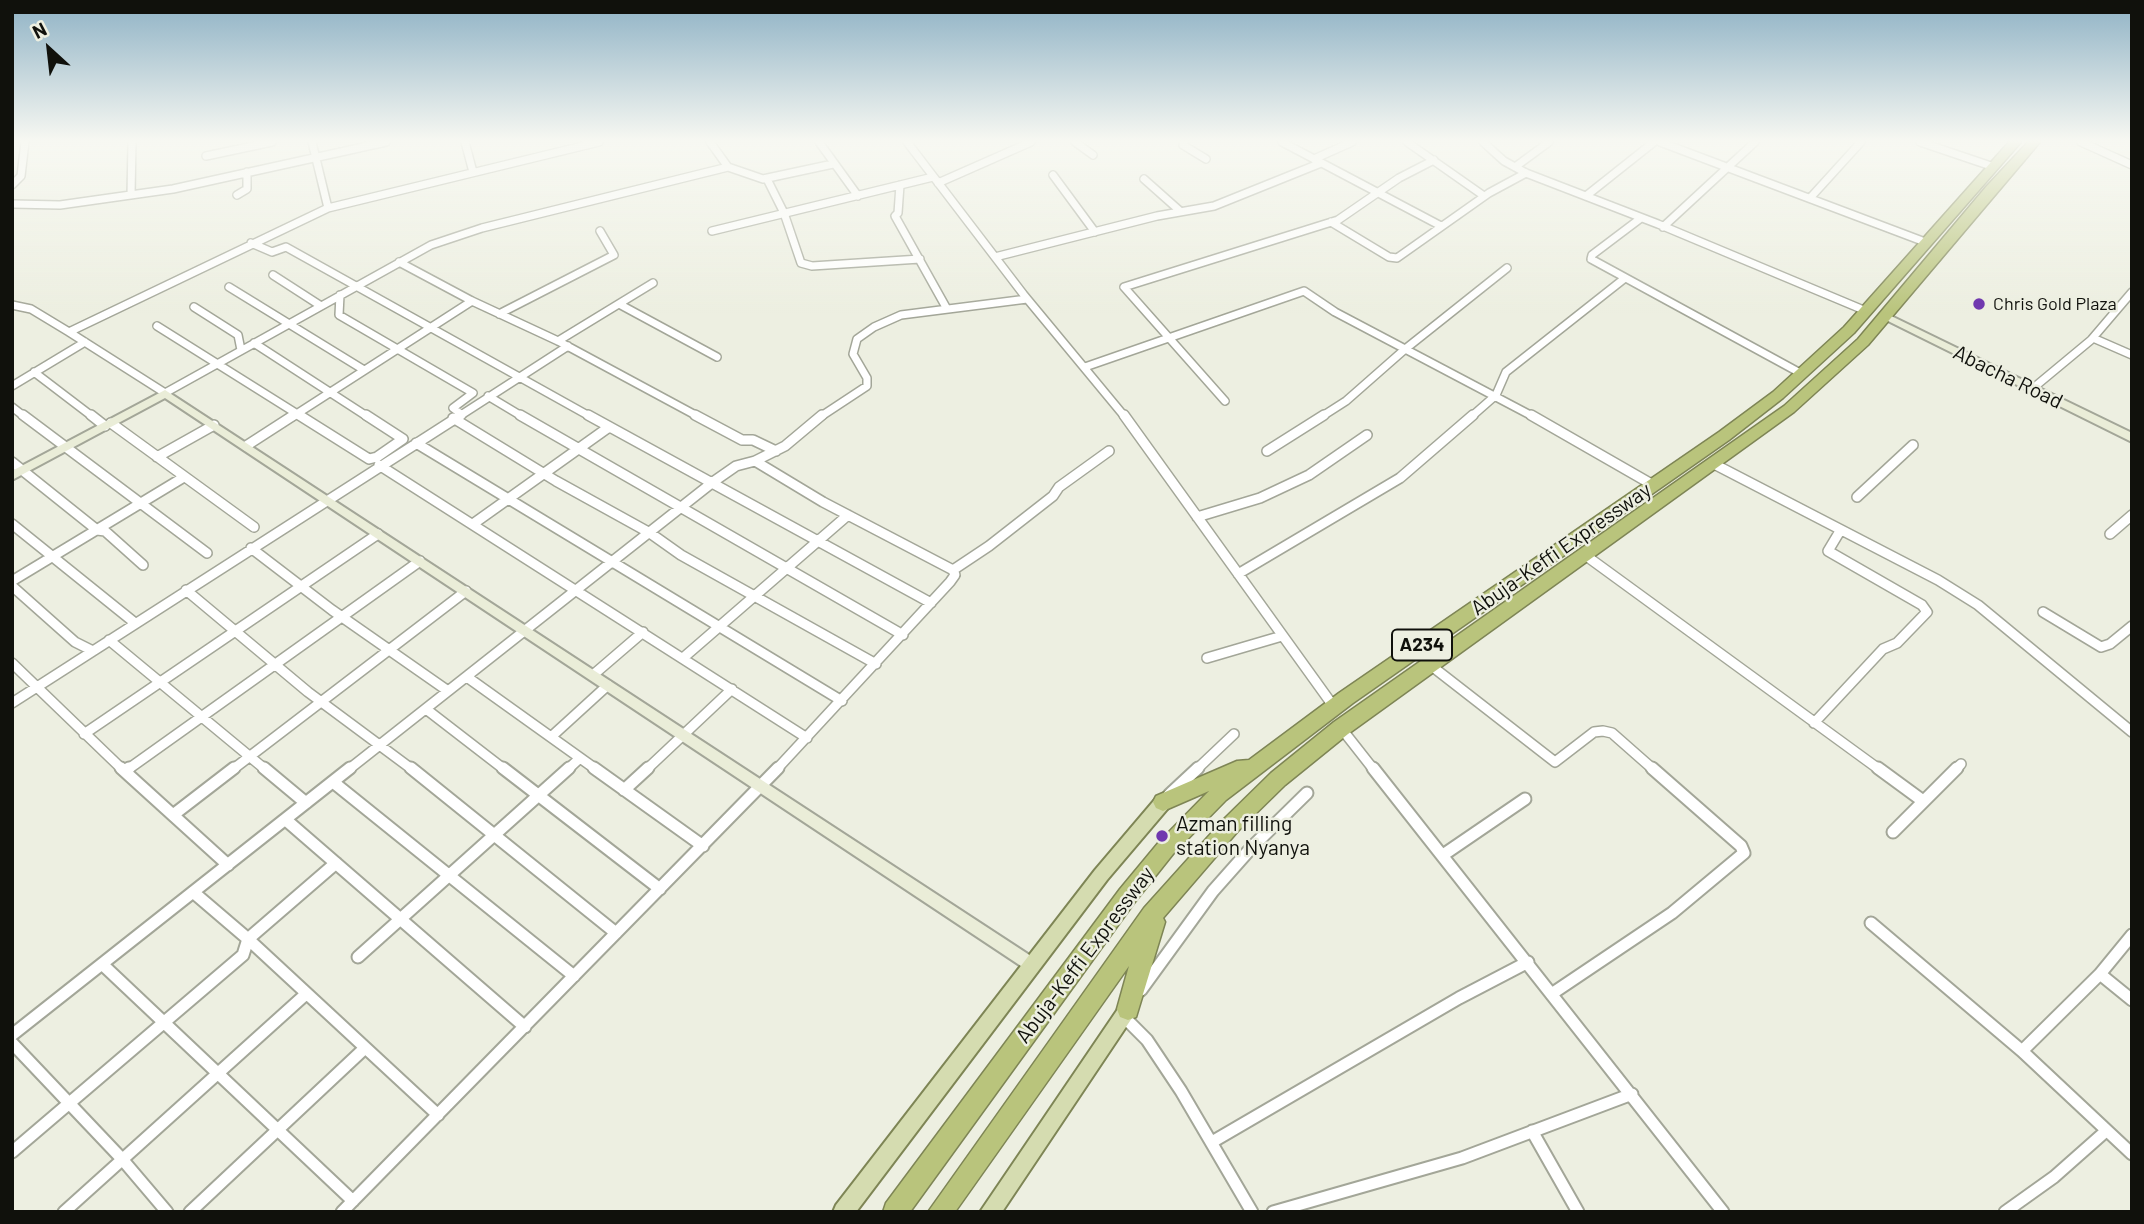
<!DOCTYPE html>
<style>
body{margin:0}
#map{position:relative;width:2144px;height:1224px;overflow:hidden;background:#edefe1;font-family:Barlow,sans-serif}
canvas{display:block}
.frame{position:absolute;inset:0;border:14px solid #10110c;pointer-events:none}
.north{position:absolute;left:14px;top:14px;width:70px;height:70px;-webkit-text-stroke:5px #edefe1;paint-order:stroke;rotate:333deg;font-size:19px;font-weight:700;line-height:28px;text-align:center;color:#10110c}
.north::after{content:'';display:block;margin:auto;width:24px;height:32px;background:#10110c;clip-path:polygon(50% 0,100% 100%,50% 72%,0 100%)}
</style>
<div id="map">
<canvas width="2144" height="1224"></canvas>
<div class="frame"></div>
<div class="north">N</div>
</div>
<script>
const ctx = document.querySelector('canvas').getContext('2d');
ctx.lineJoin = 'round';
function poly(rows) {
  const path = new Path2D();
  for (const r of rows) {
    path.moveTo(r[0], r[1]);
    for (let i = 2; i < r.length; i += 2) path.lineTo(r[i], r[i + 1]);
  }
  return path;
}
function stroke(path, color, width, dash) {
  ctx.strokeStyle = color;
  ctx.lineWidth = width;
  ctx.lineCap = dash ? 'butt' : 'round';
  ctx.setLineDash(dash || []);
  ctx.stroke(path);
}
function fillPath(path, color) {
  ctx.fillStyle = color;
  ctx.fill(path, 'evenodd');
}
function write(font, color, halo, rows, align = 'center') {
  ctx.font = font + ' Barlow,sans-serif';
  ctx.lineWidth = 5;
  ctx.setLineDash([]);
  ctx.textBaseline = 'middle';
  ctx.strokeStyle = halo;
  ctx.fillStyle = color;
  for (const [text, x, y, turn = 0] of rows) {
    ctx.save();
    ctx.translate(x, y);
    ctx.rotate((+turn || 0) * Math.PI / 180);
    ctx.textAlign = isNaN(turn) ? turn : align;
    if (halo) ctx.strokeText(text, 0, 0);
    ctx.fillText(text, 0, 0);
    ctx.restore();
  }
}
const streetFar2 = poly([
 [312,142,328,208,69,332,165,393,431,245,482,228,728,167],
 [465,142,473,172],
 [710,142,728,167,763,179,833,164],
 [819,142,858,196],
 [907,142,1024,295,1125,417],
 [1075,142,1093,155],
 [1184,142,1183,145,1206,159],
 [1282,142,1441,226],
 [1407,142,1484,196],
 [1483,142,1504,161,1526,173,1658,224,1866,311],
 [1660,142,1925,242],
 [1920,142,1991,166],
 [2081,142,2132,165],
 [206,156,272,142],
 [1314,159,1352,142],
 [1515,167,1549,142],
 [1053,175,1095,232],
 [767,179,784,213,801,263,812,266,920,259],
 [1144,179,1180,211],
 [938,183,1031,142],
 [12,185,21,176,25,142],
 [900,185,898,213,895,216,947,309],
 [131,195,132,142],
 [237,195,247,189,247,172],
 [1586,196,1654,142],
 [1811,197,1861,142],
 [12,204,60,205,173,189,386,142],
 [328,208,599,142],
 [1641,218,1592,255,1591,259,1802,374],
 [1331,222,1389,257,1397,258,1489,193,1526,173],
 [1663,227,1755,142],
 [712,231,933,177],
 [251,243,272,252,286,247,591,417],
 [995,257,1157,216,1214,206,1321,163],
 [399,262,472,301,558,341,699,417],
 [273,275,321,306],
 [229,287,364,370],
 [340,295,339,315,473,393,453,408,461,414],
 [619,304,717,357],
 [12,305,31,309,69,332],
 [194,307,238,335,241,350],
 [499,314,614,255,600,231],
 [157,326,302,417],
 [2093,338,2132,355],
 [558,341,653,283],
 [254,343,368,417],
 [1085,367,1304,291,1335,312,1534,417],
 [34,372,93,417],
 [12,386,85,342],
 [2032,389,2091,340,2132,292],
 [488,396,523,417],
 [1225,401,1124,287,1338,220,1399,178,1434,160],
 [12,407,25,417],
 [292,417,472,301],
 [458,417,568,346],
 [820,417,867,386,867,378,853,354,857,339,874,327,901,315,1027,299],
 [1321,417,1346,401,1404,350,1507,268],
 [1471,417,1496,395,1506,372,1625,278]
]);
const streetFar1 = poly([
 [23,415,207,553],
 [91,415,105,426],
 [299,415,369,459,377,457,403,439,366,415],
 [520,415,903,635],
 [588,415,931,603],
 [695,415,742,440,753,440,776,451],
 [1124,415,1334,707],
 [1531,415,1653,485],
 [453,418,556,481,650,533,681,555,876,664],
 [111,423,254,527],
 [416,443,842,701],
 [246,446,294,415],
 [1267,451,1324,415],
 [157,457,214,425],
 [755,461,823,502,953,570],
 [12,462,97,530,105,531,143,565],
 [1714,464,1938,580,1978,605,2132,732],
 [379,465,807,738],
 [1857,497,1913,445],
 [1197,517,1260,498,1309,475,1367,435],
 [12,524,135,623],
 [473,524,609,427],
 [2110,534,2132,515],
 [251,548,332,610,448,691],
 [1585,555,1880,770],
 [953,570,989,546,1053,496,1059,487,1109,451],
 [1238,574,1400,478,1473,415],
 [12,581,184,477],
 [12,586,75,642,93,651],
 [186,590,308,692,413,770],
 [2043,612,2101,647,2110,644,2132,626],
 [109,640,266,770],
 [683,658,848,515],
 [1207,658,1282,636],
 [12,663,123,770],
 [1429,664,1555,762,1594,732,1603,731,1612,733,1654,770],
 [593,675,643,632],
 [467,677,597,770],
 [12,703,461,415],
 [426,709,505,770],
 [1814,723,1883,649,1897,643,1927,612,1922,605,1828,551,1840,531],
 [1341,728,1374,770],
 [84,734,378,534],
 [551,737,608,685],
 [127,770,420,561],
 [232,770,466,591],
 [348,770,713,482,736,466,755,461,785,446,822,415],
 [567,770,580,758],
 [646,770,732,689],
 [776,770,950,582,955,575,953,570],
 [1196,770,1234,734],
 [1955,770,1961,764]
]);
const street = poly([
 [121,768,228,865],
 [264,768,306,803],
 [411,768,616,933],
 [503,768,660,889],
 [594,768,703,846],
 [1373,768,1723,1212],
 [1878,768,1923,801],
 [125,771,129,768],
 [333,782,574,976],
 [624,790,648,768],
 [1169,795,1198,768],
 [173,815,234,768],
 [286,820,525,1027],
 [1893,832,1957,768],
 [1443,855,1525,799],
 [193,892,248,939,438,1115],
 [1871,923,2022,1051,2132,1154],
 [358,957,569,768],
 [102,964,353,1201],
 [2100,974,2132,1000],
 [1141,990,1213,891,1252,847,1307,793],
 [1553,993,1672,913,1744,853,1741,846,1652,768],
 [1123,1016,1147,1040,1181,1091,1252,1212],
 [12,1035,350,768],
 [12,1043,122,1159,167,1212],
 [2022,1051,2100,974,2132,935],
 [1532,1131,1578,1212],
 [1212,1142,1459,998,1528,962],
 [12,1152,243,955,248,939,336,863],
 [64,1212,306,994],
 [190,1212,365,1048],
 [342,1212,778,768],
 [1273,1212,1462,1158,1632,1094],
 [2005,1212,2054,1177,2106,1131]
]);
const secondary = poly([
 [1885,313,2132,433,2132,442,1882,318,1882,314,1885,313],
 [165,390,1037,960,1040,965,1037,970,1032,972,1027,970,165,398,12,480,12,471,165,390]
]);
const primary = poly([
 [1163,795,1169,797,1171,802,1169,807,1107,880,856,1212,833,1212,836,1205,1095,870,1157,797,1163,795],
 [1128,1000,1134,1003,1137,1009,1134,1015,1002,1212,980,1212,1122,1003,1128,1000]
]);
const highway = poly([
 [2009,142,2021,142,1854,333,1783,398,1729,440,1353,703,1226,800,1173,854,1134,903,910,1212,883,1212,886,1203,1120,889,1159,842,1209,791,1163,811,1156,808,1153,802,1156,796,1237,761,1249,760,1339,693,1719,432,1773,392,1844,327,2009,142],
 [2028,142,2040,142,1868,345,1794,412,1348,734,1285,785,1238,831,1163,918,1165,922,1136,1017,1128,1020,1120,1017,1117,1009,1129,966,955,1212,928,1212,1144,908,1224,819,1271,773,1334,722,1784,406,1858,339,1986,187,2028,142]
]);
const markers = [
 [1979,304,7,"#7038af"],
 [1162,836,7,"#7038af"]
];
const farPoinames = [
 ["Chris Gold Plaza",1993,304]
];
const shields = [
 [1422,645,60]
];
const shieldNames = [
 ["A234",1422,645]
];
const streetNames = [
 ["Abacha Road",2008,377,26],
 ["Abuja-Keffi Expressway",1561,549,-35],
 ["Abuja-Keffi Expressway",1085,955,-53]
];
const poiNames = [
 ["Azman filling",1176,824],
 ["station Nyanya",1176,848]
];
stroke(streetFar2, '#a3a698', 10);
stroke(streetFar1, '#a3a698', 12);
stroke(street, '#a3a698', 15);
stroke(secondary, '#a3a698', 4);
stroke(primary, '#7e8555', 4);
stroke(highway, '#7e8555', 3);
stroke(streetFar2, '#fff', 7);
stroke(streetFar1, '#fff', 9);
stroke(street, '#fff', 11);
fillPath(secondary, '#eaedd8');
fillPath(primary, '#d5dcb0');
fillPath(highway, '#b9c47c');
const sky = ctx.createLinearGradient(0, 0, 0, 313);
sky.addColorStop(0, '#8fb2c5');
sky.addColorStop(0.45, '#f7f8f2');
sky.addColorStop(1, '#f7f8f200');
ctx.fillStyle = sky;
ctx.fillRect(0, 0, 2144, 313);
for (const [x, y, r, color] of markers) {
  const dot = new Path2D();
  dot.arc(x, y, r, 0, 2 * Math.PI);
  ctx.fillStyle = color;
  ctx.fill(dot);
  stroke(dot, '#edefe1', 2.5);
}
write('18px', '#10110c', '#edefe1', farPoinames, 'left');
for (const [x, y, w] of shields) {
  const box = new Path2D();
  box.roundRect(x - w / 2, y - 15.5, w, 31, 5);
  ctx.fillStyle = '#edefe1';
  ctx.fill(box);
  stroke(box, '#10110c', 2);
}
write('bold 19px', '#10110c', null, shieldNames);
write('21px', '#10110c', '#edefe1', streetNames);
write('21px', '#10110c', '#edefe1', poiNames, 'left');
</script>
